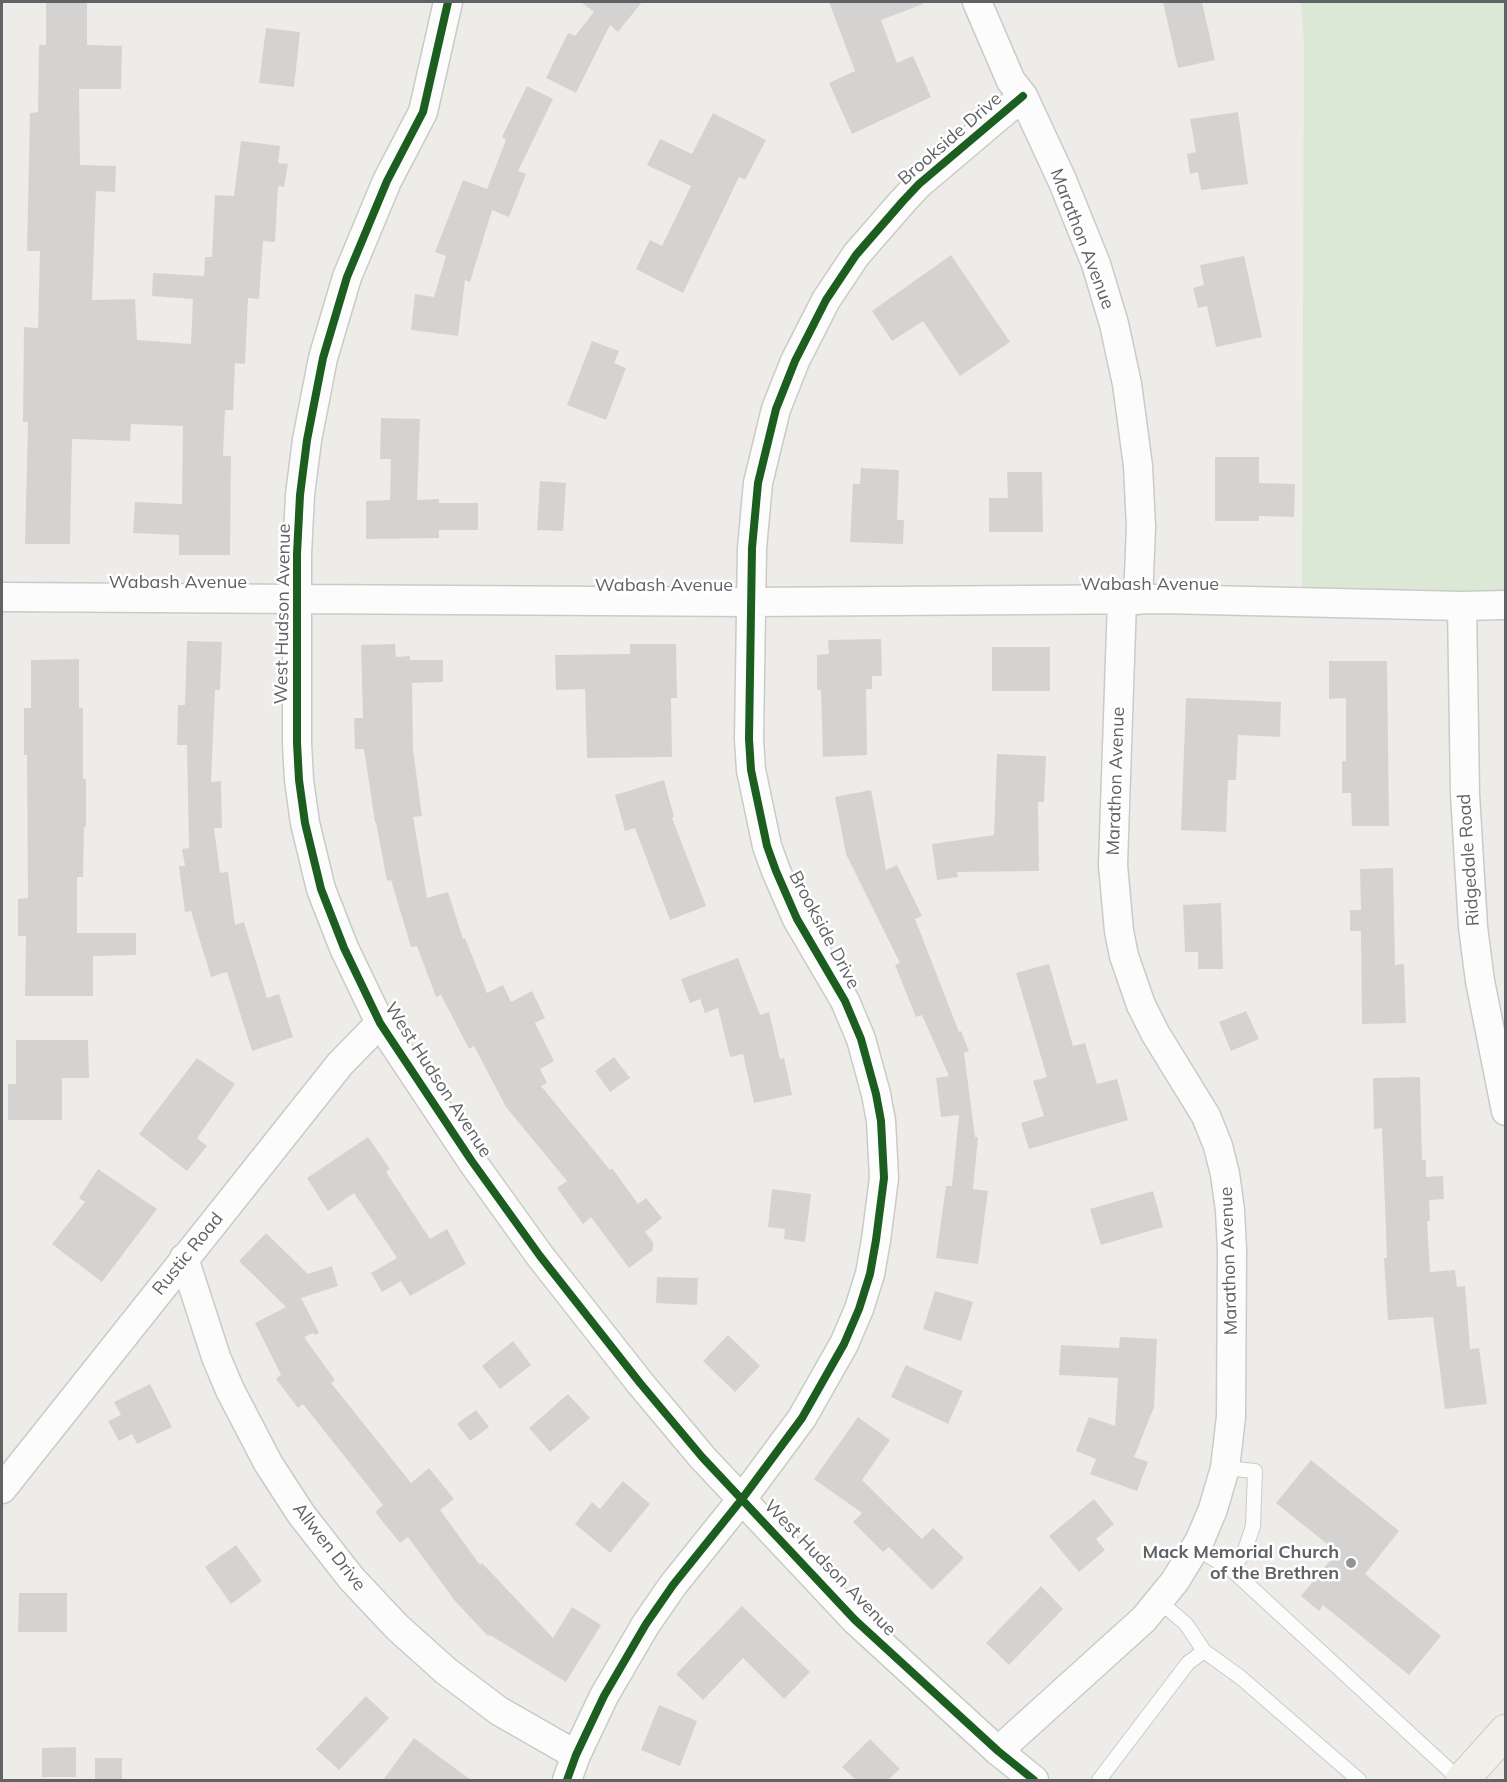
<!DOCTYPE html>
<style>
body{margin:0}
#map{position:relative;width:1507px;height:1782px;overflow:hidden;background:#eeece9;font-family:Mulish,sans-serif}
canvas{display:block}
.frame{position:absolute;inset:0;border:3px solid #5f6366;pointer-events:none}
</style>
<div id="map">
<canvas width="1507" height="1782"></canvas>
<div class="frame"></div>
</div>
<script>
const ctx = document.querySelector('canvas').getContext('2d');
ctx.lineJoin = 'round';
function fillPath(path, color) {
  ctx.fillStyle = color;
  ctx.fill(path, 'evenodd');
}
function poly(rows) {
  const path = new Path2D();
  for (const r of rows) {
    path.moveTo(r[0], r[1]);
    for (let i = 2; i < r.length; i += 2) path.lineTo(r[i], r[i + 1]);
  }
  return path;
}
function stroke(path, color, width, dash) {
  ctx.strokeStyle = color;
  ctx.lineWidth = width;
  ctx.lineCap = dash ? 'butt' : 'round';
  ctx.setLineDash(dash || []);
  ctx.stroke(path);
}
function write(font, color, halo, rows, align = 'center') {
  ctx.font = font + ' Mulish,sans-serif';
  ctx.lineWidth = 5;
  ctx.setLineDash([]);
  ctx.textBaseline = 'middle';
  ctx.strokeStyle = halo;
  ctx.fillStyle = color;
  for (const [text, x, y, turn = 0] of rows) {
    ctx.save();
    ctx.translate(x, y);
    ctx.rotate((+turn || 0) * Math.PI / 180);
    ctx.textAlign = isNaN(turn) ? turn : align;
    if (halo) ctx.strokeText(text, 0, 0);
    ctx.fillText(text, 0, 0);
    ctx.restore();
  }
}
const green = poly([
 [1301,2,1505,2,1505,605,1302,602,1304,42]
]);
const building = poly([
 [46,2,87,2,87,45,122,46,121,89,79,89,80,165,116,166,115,192,96,191,92,300,135,299,137,340,191,344,193,299,152,296,153,273,204,276,205,257,212,257,215,195,234,196,241,141,280,146,278,163,288,164,284,187,278,186,275,242,263,241,259,299,248,298,245,364,235,363,233,410,225,410,223,456,231,456,230,555,179,555,179,535,133,533,135,502,182,504,183,426,131,424,130,441,72,439,70,544,25,544,28,422,23,422,24,327,38,328,40,251,27,251,30,113,38,112,39,45,46,45],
 [581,2,642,2,618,32,610,25,576,93,546,78,568,33,575,36,594,12],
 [829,2,923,2,923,4,881,20,897,63,913,56,931,97,852,134,829,83,855,71],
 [1163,2,1202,2,1215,60,1178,68],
 [266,28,300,32,294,87,259,83],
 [527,86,553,99,518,171,526,174,509,217,492,210,470,282,465,280,458,336,411,330,415,294,434,297,446,256,435,252,463,180,487,189,506,140,502,137],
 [1238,112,1248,184,1201,190,1198,172,1190,174,1187,154,1196,152,1190,119],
 [713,113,766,140,745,180,739,177,683,293,636,269,650,240,662,246,691,186,647,165,660,139,692,154],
 [951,255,1010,342,960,376,923,321,892,341,872,311],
 [1244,256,1262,337,1216,347,1207,306,1198,308,1193,288,1204,285,1200,265],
 [592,341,619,351,614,363,626,368,606,420,567,405],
 [381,418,420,419,417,500,439,499,439,503,478,503,478,530,439,530,439,538,366,539,366,501,390,500,391,459,380,459],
 [1215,457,1259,457,1259,483,1295,484,1294,517,1259,516,1259,521,1215,521],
 [861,468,899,470,897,520,904,520,903,544,850,542,853,484,860,484],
 [1007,472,1042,472,1043,532,989,532,989,498,1008,498],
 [540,481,566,483,563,531,537,530],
 [881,639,882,676,872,676,872,689,866,689,867,755,823,757,821,690,817,690,817,655,829,654,828,640],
 [187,641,222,642,220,690,215,690,211,782,221,781,222,828,214,828,220,873,228,872,235,925,244,922,267,998,279,994,293,1037,252,1051,227,972,211,977,191,911,185,912,179,866,185,866,182,849,189,848,187,745,177,745,178,705,185,705],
 [395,644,396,657,410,656,410,660,443,660,443,682,412,683,413,750,422,816,413,817,427,898,448,892,463,939,465,938,487,993,503,985,511,1002,532,991,545,1018,535,1023,554,1061,540,1069,547,1083,541,1086,610,1170,612,1168,638,1204,646,1198,662,1218,645,1232,653,1242,653,1250,629,1268,591,1217,583,1224,557,1188,567,1181,506,1107,474,1046,469,1049,441,995,436,997,417,946,411,947,391,880,387,881,376,822,375,822,364,749,355,749,354,718,363,718,361,645],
 [630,644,676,644,677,698,671,698,672,757,587,758,585,689,556,690,555,655,630,654],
 [992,647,1050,647,1050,691,992,691],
 [79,659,79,708,83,708,83,779,86,779,86,827,84,827,83,877,77,877,77,933,136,933,136,955,93,956,93,996,25,996,26,936,18,936,18,899,28,898,27,755,24,755,24,708,31,708,31,660],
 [1329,661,1387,661,1389,826,1352,826,1351,793,1342,793,1342,761,1346,761,1346,698,1329,699],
 [1186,698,1281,702,1280,737,1238,735,1236,780,1228,780,1226,832,1181,830],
 [997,754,1046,756,1044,802,1038,802,1039,871,957,872,958,877,937,880,932,844,994,835],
 [664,780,674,817,672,818,706,906,670,920,635,828,625,831,615,795],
 [871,790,886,870,897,865,922,916,915,919,959,1032,961,1031,969,1051,964,1053,975,1137,978,1137,973,1189,988,1191,978,1264,936,1258,946,1186,952,1186,959,1115,941,1117,936,1078,949,1076,922,1015,916,1017,895,965,900,963,846,854,835,797],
 [1393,868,1395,965,1404,964,1406,1023,1362,1024,1361,931,1350,931,1350,910,1361,910,1360,869],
 [1221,903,1223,969,1198,969,1198,952,1185,952,1183,905],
 [738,958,760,1015,769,1012,780,1059,784,1058,792,1095,754,1103,743,1054,730,1057,718,1008,705,1013,700,999,690,1003,681,979],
 [1049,964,1073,1046,1085,1043,1097,1084,1117,1079,1128,1120,1029,1149,1021,1123,1044,1116,1033,1081,1047,1077,1016,973],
 [1246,1011,1259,1039,1231,1051,1219,1022],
 [16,1040,88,1040,89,1078,62,1078,62,1120,8,1120,8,1084,16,1084],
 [614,1057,630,1078,610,1092,595,1071],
 [197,1058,235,1084,197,1138,207,1146,187,1171,139,1134],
 [1420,1077,1422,1160,1426,1160,1426,1177,1443,1176,1444,1199,1429,1200,1430,1221,1427,1221,1430,1272,1455,1270,1457,1287,1465,1286,1470,1349,1479,1348,1487,1404,1445,1409,1433,1317,1388,1320,1384,1258,1387,1258,1382,1128,1374,1129,1373,1078],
 [368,1137,390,1169,386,1172,430,1239,447,1229,466,1264,410,1296,401,1281,382,1292,371,1273,397,1258,354,1193,328,1211,307,1178],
 [98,1169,157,1209,102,1282,52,1244,85,1202,79,1198],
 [772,1189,811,1194,805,1242,784,1239,785,1229,768,1227],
 [1153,1191,1163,1227,1101,1245,1090,1209],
 [266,1233,308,1274,332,1266,338,1286,301,1298,319,1333,316,1335,313,1333,304,1337,335,1380,331,1383,411,1483,429,1468,454,1499,440,1510,480,1565,482,1563,553,1638,572,1607,601,1625,566,1682,490,1635,488,1636,455,1601,408,1537,400,1543,375,1512,383,1505,303,1404,298,1408,276,1379,281,1375,255,1323,286,1307,239,1261],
 [657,1277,698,1278,697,1305,656,1303],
 [935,1291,973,1302,961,1341,923,1329],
 [728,1335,760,1366,735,1392,703,1361],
 [1120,1337,1157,1339,1154,1407,1134,1457,1148,1462,1137,1491,1090,1474,1096,1459,1076,1451,1089,1417,1115,1426,1118,1378,1059,1375,1061,1345,1119,1348],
 [513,1341,531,1365,500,1389,482,1366],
 [906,1365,963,1391,948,1424,891,1397],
 [150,1384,172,1427,137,1444,132,1434,119,1441,108,1421,121,1415,114,1402],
 [568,1394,590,1418,550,1452,529,1428],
 [476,1410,489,1427,470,1441,457,1424],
 [858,1417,890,1440,862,1480,922,1539,933,1528,964,1558,932,1590,889,1547,883,1552,853,1522,862,1513,814,1479],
 [1311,1460,1399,1531,1365,1574,1441,1636,1409,1675,1323,1605,1319,1611,1301,1596,1337,1552,1276,1503],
 [623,1481,650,1504,610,1553,575,1524,592,1502,600,1509],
 [1094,1499,1114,1524,1096,1539,1105,1550,1079,1572,1049,1536],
 [236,1545,262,1581,231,1604,205,1567],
 [1041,1586,1063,1609,1009,1665,986,1643],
 [19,1593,67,1593,67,1632,18,1632],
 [742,1606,810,1672,784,1699,743,1658,703,1700,676,1674],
 [366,1696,389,1718,339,1770,316,1749],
 [659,1705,697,1721,680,1766,641,1750],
 [414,1738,471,1780,383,1780],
 [870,1739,900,1769,888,1780,856,1780,842,1767],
 [76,1747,76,1777,42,1777,42,1748],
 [95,1758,122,1758,122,1780,95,1780]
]);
const lane = poly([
 [1225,1468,1255,1471,1253,1526,1244,1553,1231,1569],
 [1195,1548,1231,1569,1460,1780],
 [1159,1601,1186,1624,1204,1651],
 [1099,1780,1188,1663,1204,1651,1240,1677,1359,1780]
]);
const street = poly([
 [448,2,423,112,387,181,347,277,323,358,307,440,300,495,297,554,297,743,299,780,305,823,321,889,344,948,380,1023,471,1160,540,1256,640,1383,702,1457,855,1620,998,1751,1034,1780],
 [977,2,1011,81,1023,96,1062,180,1096,264,1114,324,1127,384,1138,466,1141,527,1138,600],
 [2,597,751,602,1164,599,1462,606,1506,605],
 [1462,606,1465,794,1473,927,1480,981,1506,1111],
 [184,1258,216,1357,230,1390,268,1463,301,1514,351,1578,397,1627,446,1671,499,1711,576,1755],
 [2,1489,340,1064,380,1023],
 [998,1751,1144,1619,1175,1581,1200,1540,1213,1509,1225,1468,1231,1417,1232,1250,1230,1210,1225,1174,1218,1146,1206,1116,1155,1033,1141,1005,1124,956,1119,931,1113,865,1122,600],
 [567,1780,576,1755,604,1696,646,1624,673,1585,742,1499,802,1418,844,1344,859,1309,870,1274,876,1240,884,1178,881,1121,876,1094,861,1039,845,1001,797,919,776,871,767,846,751,770,749,739,752,548,758,483,776,409,795,361,826,300,856,255,903,201,919,184,1023,96]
]);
const primary = poly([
 [1462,1780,1506,1731]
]);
const cycleway = poly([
 [448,2,423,112,387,181,347,277,323,358,307,440,300,495,297,554,297,743,299,780,305,823,321,889,344,948,380,1023,471,1160,540,1256,640,1383,702,1457,855,1620,998,1751,1034,1780],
 [567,1780,576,1755,604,1696,646,1624,673,1585,742,1499,802,1418,844,1344,859,1309,870,1274,876,1240,884,1178,881,1121,876,1094,861,1039,845,1001,797,919,776,871,767,846,751,770,749,739,752,548,758,483,776,409,795,361,826,300,856,255,903,201,919,184,1023,96]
]);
const markers = [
 [1351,1563,6,"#919394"]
];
const streetNames = [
 ["Brookside Drive",950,139,-41],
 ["Marathon Avenue",1082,239,69],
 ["Wabash Avenue",178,583],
 ["Wabash Avenue",1150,585],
 ["Wabash Avenue",664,586],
 ["West Hudson Avenue",283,614,-89],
 ["Marathon Avenue",1116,781,-88],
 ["Ridgedale Road",1469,860,-94],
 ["Brookside Drive",824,930,62],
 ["West Hudson Avenue",438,1080,57],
 ["Rustic Road",188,1254,-51],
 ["Marathon Avenue",1229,1261,-92],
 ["Allwen Drive",329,1547,52],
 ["West Hudson Avenue",830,1568,46]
];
const poiNames = [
 ["Mack Memorial Church",1339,1553],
 ["of the Brethren",1339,1574]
];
fillPath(green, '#dbe8d6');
fillPath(building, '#d5d3d2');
stroke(lane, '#cacac9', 16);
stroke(street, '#cacac9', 31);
stroke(primary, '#d3c8ba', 35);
stroke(lane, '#fcfcfc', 14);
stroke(street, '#fcfcfc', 28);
stroke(primary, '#f2efea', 33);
stroke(cycleway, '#1b5e20', 8);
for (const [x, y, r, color] of markers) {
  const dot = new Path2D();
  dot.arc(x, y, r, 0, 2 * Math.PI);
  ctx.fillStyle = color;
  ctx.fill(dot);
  stroke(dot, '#fff', 2);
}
write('18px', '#5f6366', '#fff', streetNames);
write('bold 18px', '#5f6366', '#fff', poiNames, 'right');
</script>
